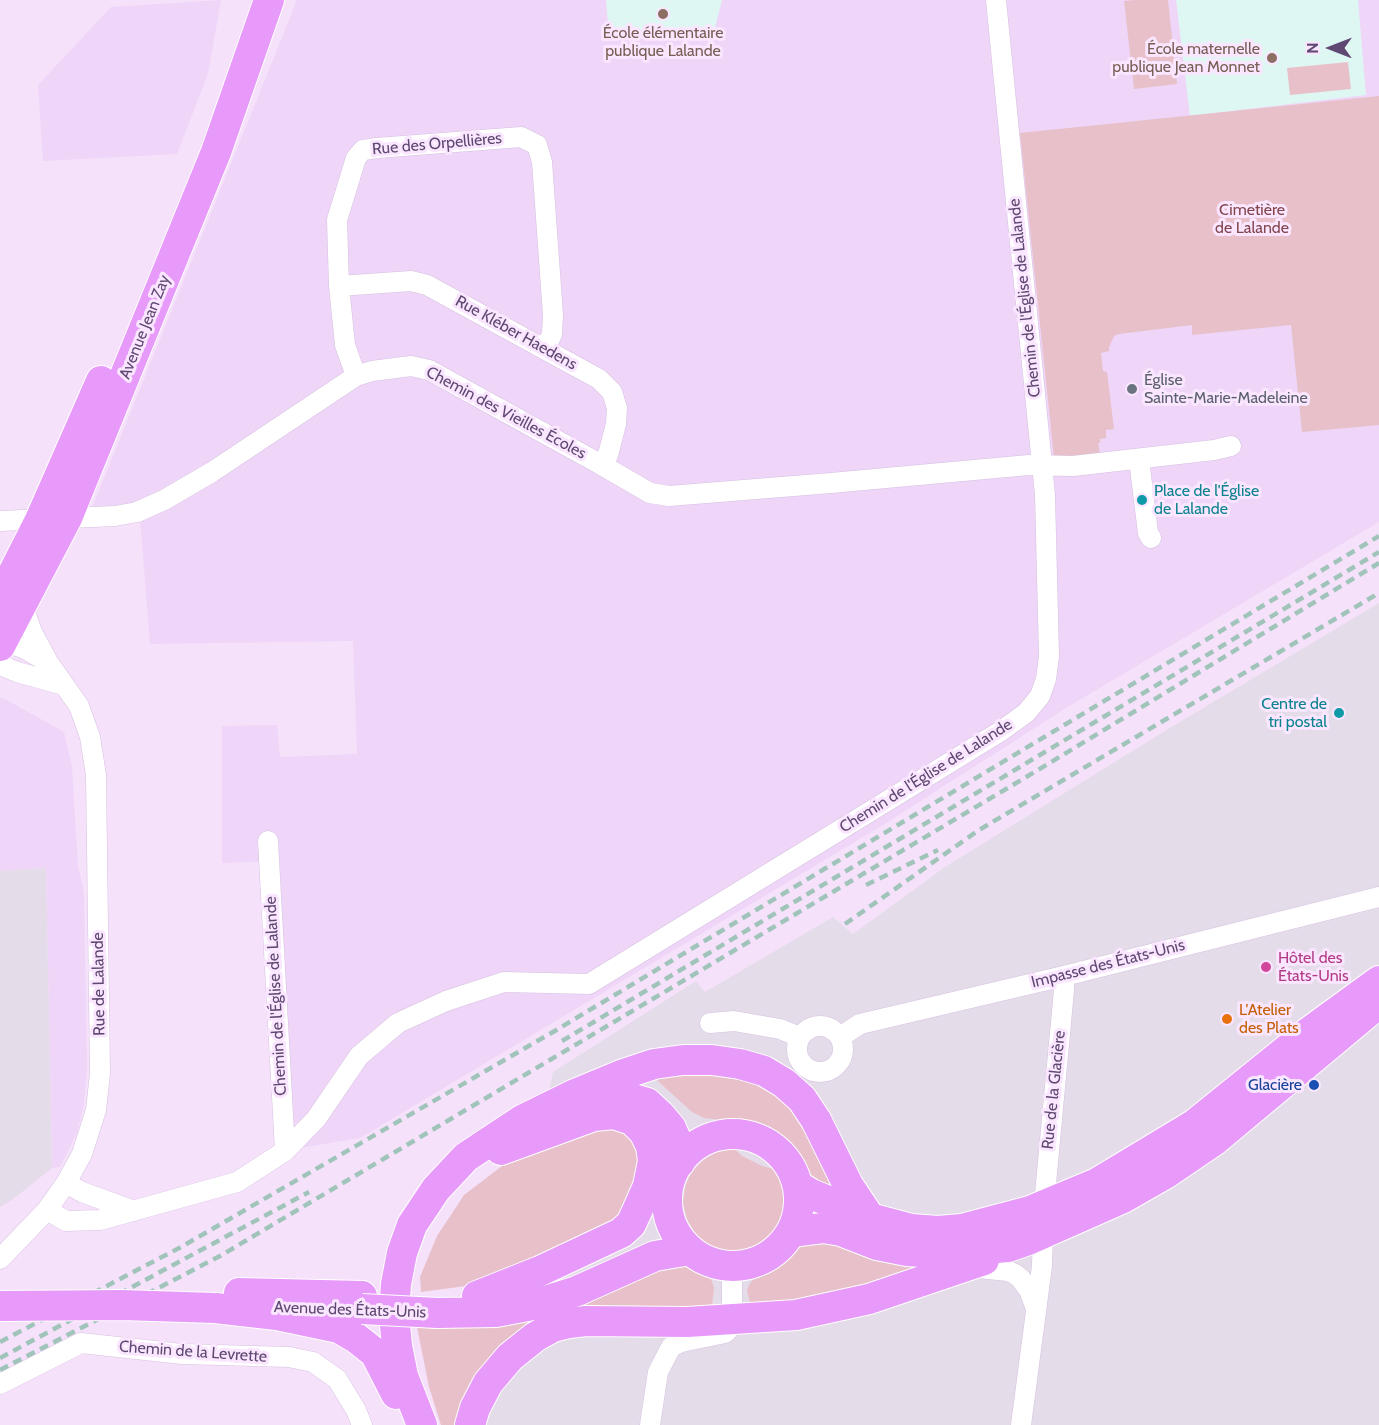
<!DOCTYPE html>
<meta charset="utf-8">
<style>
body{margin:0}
#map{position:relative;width:1379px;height:1425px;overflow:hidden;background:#f6e1fb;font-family:Cabin,sans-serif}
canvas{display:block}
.north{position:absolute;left:1301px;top:18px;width:60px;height:60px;-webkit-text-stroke:4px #fae6ff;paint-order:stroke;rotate:270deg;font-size:16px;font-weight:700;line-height:24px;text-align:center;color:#5f4872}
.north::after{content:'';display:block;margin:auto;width:21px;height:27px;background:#5f4872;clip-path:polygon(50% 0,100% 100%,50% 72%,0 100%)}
</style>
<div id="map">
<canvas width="1379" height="1425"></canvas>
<div class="north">N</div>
</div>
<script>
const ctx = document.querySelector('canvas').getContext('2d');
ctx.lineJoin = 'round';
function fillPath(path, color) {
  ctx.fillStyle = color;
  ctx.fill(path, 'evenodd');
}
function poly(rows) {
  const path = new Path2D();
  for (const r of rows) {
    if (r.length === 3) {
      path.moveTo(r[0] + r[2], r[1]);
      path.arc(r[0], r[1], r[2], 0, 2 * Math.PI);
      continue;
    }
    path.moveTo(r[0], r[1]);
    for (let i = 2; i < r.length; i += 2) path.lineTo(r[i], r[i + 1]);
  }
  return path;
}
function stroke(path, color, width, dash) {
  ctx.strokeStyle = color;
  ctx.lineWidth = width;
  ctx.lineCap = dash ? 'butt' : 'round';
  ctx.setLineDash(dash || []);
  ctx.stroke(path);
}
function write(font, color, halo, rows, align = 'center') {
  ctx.font = font + ' Cabin,sans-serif';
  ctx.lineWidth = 6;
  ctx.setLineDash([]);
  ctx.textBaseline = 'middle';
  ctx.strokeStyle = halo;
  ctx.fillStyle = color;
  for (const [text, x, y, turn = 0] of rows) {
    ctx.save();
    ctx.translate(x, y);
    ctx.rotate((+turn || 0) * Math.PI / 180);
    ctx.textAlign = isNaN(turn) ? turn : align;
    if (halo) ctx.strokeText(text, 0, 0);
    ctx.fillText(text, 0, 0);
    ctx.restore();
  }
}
const residential = poly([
 [221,0,208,74,177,154,43,161,38,85,111,7],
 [297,0,1379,0,1379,522,1066,708,883,825,360,1138,276,1152,265,861,222,863,222,726,277,725,280,757,357,754,353,641,150,644,139,506,92,508],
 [0,698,3,698,64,732,72,767,78,866,84,893,87,1067,84,1104,77,1133,60,1167,52,1168,46,868,0,871]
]);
const industrial = poly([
 [1379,603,1379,1425,478,1425,553,1072,696,981,705,992,833,917,853,934,945,867,1168,729],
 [46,868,52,1168,12,1200,0,1207,0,871]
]);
const education = poly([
 [606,0,722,0,715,28,609,36],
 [1176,0,1358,0,1366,95,1190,116]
]);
const green = poly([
 [1135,0,1168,0,1177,84,1134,89,1124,1],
 [1348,62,1351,89,1290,95,1287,68],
 [1379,96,1379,425,1302,432,1291,325,1192,335,1192,325,1119,334,1114,336,1109,347,1109,351,1101,353,1103,371,1107,372,1114,429,1106,430,1106,438,1100,439,1100,443,1098,443,1100,453,1054,458,1020,133],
 [692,1066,785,1091,840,1180,825,1185,810,1174,793,1146,775,1131,757,1124,704,1118,692,1112,648,1072],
 [616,1125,631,1133,645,1172,619,1226,481,1284,421,1292,420,1277,437,1236,464,1195,523,1150],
 [731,1149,736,1150,742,1156,762,1166,774,1169,782,1184,785,1202,781,1219,772,1234,759,1245,742,1251,725,1250,708,1245,695,1233,687,1219,683,1204,685,1187,691,1173,702,1161,716,1152],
 [814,1239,933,1260,849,1299,750,1303,747,1290,750,1283,756,1277,776,1267,804,1244],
 [673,1264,688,1266,711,1279,714,1288,711,1315,557,1318,465,1425,441,1425,429,1387,416,1322]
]);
const minor = poly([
 [339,286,411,281,427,285,599,379,612,392,617,408,616,424,608,455,600,464],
 [356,376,345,345,339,286,337,220,356,158,363,150,377,148,521,137,537,145,542,162,553,315,552,334,545,349],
 [1139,459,1148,533,1151,538],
 [0,521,115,516,137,512,164,500,212,472,356,376,372,371,411,366,429,370,600,464,650,493,669,496,831,483,1029,465,1073,466,1214,450,1231,446],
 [25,600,26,615,32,632,47,660],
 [0,641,23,648,48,662,79,706,90,737,96,775,100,1073,96,1110,82,1154,66,1183,47,1210,0,1259],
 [0,665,17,672,64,685],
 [268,841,285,1151],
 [710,1023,734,1021,780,1029,800,1037],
 [820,1049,23],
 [840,1037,860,1024,1064,976,1379,897],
 [66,1183,82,1192,134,1211],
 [1044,1205,1064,990,1064,976],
 [47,1210,66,1221,100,1220,237,1182,285,1151,316,1119,359,1056,398,1023,446,1001,504,982,589,984,1001,731,1026,713,1040,696,1046,679,1049,656,1045,495,996,0],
 [970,1267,1008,1271,1015,1274,1021,1279,1029,1290,1035,1306],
 [0,1384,81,1343,182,1354,289,1357,313,1362,337,1379,356,1410,362,1425],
 [650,1425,658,1372,671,1347,681,1342,725,1333,732,1326,732,1267],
 [1021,1425,1042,1266,1043,1234]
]);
const primary = poly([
 [0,599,40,520,101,381],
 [0,646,67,518,216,152,269,0],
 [584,1103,607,1095,619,1095,647,1103,660,1115,671,1128,677,1142,680,1162],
 [733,1200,66],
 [798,1186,811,1194,870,1218,911,1229,938,1231,962,1229,1030,1211,1097,1183,1195,1124,1309,1032,1379,981],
 [791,1232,823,1228,841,1231,877,1245,907,1251,938,1253,1008,1247,1028,1240,1123,1198,1165,1174,1215,1140,1379,1003],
 [239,1293,362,1296],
 [477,1296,540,1271,621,1233,631,1224,637,1211,648,1186,653,1161,651,1146,644,1132,632,1120,614,1114,594,1116,501,1150],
 [215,1308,277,1315,339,1328,356,1338,375,1353,396,1394],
 [437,1313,496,1312,533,1305,577,1291,655,1256,690,1250],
 [422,1425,403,1376,397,1346,394,1314,396,1284,402,1253,412,1225,436,1189,466,1157,522,1120,575,1094,621,1075,654,1064,683,1060,712,1060,740,1064,764,1071,784,1083,802,1099,816,1120,848,1185,870,1218],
 [470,1425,475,1408,488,1383,510,1357,535,1337,553,1327,569,1323,586,1321,687,1322,796,1315,869,1299,984,1260]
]);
const rail = poly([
 [866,885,938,850],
 [845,924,979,830,1379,593],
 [562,1041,1379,552],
 [0,1342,181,1247,553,1032,1379,536],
 [0,1358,309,1192],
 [0,1370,220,1256,1038,770,1379,563]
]);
const primaryBridge = poly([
 [0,1306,122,1305,215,1308],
 [362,1309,437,1313]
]);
const markers = [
 [663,14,6,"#8d6e63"],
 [1272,58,6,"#8d6e63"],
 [1132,389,6,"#6b7280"],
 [1142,500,6,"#0f9aa8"],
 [1339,713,6,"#0f9aa8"],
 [1266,967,6,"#d1479c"],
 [1227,1019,6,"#e8710a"],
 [1314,1085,6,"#1a4fb4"]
];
const educationNames = [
 ["École élémentaire",663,33],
 ["publique Lalande",663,51],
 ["École maternelle",1260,49,"right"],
 ["publique Jean Monnet",1260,67,"right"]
];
const streetNames = [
 ["Rue des Orpellières",437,144,-5],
 ["Chemin de l'Église de Lalande",1025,298,-96],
 ["Avenue Jean Zay",145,327,-68],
 ["Rue Kléber Haedens",516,333,29],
 ["Chemin des Vieilles Écoles",506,413,28],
 ["Chemin de l'Église de Lalande",926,776,-32],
 ["Impasse des États-Unis",1108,964,-14],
 ["Rue de Lalande",99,984,-91],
 ["Chemin de l'Église de Lalande",276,996,-93],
 ["Rue de la Glacière",1054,1090,-84],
 ["Avenue des États-Unis",350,1310,2],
 ["Chemin de la Levrette",193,1352,4]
];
const parkNames = [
 ["Cimetière",1252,210],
 ["de Lalande",1252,228]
];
const worshipNames = [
 ["Église",1144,380],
 ["Sainte-Marie-Madeleine",1144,398]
];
const cultureNames = [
 ["Place de l'Église",1154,491],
 ["de Lalande",1154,509],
 ["Centre de",1327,704,"right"],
 ["tri postal",1327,722,"right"]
];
const hotelNames = [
 ["Hôtel des",1278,958],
 ["États-Unis",1278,976]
];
const foodNames = [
 ["L'Atelier",1239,1010],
 ["des Plats",1239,1028]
];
const transitNames = [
 ["Glacière",1302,1085]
];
fillPath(residential, '#efd5f8');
fillPath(industrial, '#e5dcea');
fillPath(education, '#def7f3');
fillPath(green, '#e8c0c9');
stroke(minor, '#d6c0e1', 21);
stroke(primary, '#fff', 32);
stroke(minor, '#fff', 20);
stroke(primary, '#e79af9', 30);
stroke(rail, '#a0c4ba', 4.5, [9, 6]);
stroke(primaryBridge, '#fff', 32, []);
stroke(primaryBridge, '#e79af9', 30);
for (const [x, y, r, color] of markers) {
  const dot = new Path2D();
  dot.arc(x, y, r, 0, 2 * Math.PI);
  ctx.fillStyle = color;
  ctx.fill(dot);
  stroke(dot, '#fae6ff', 2);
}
write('16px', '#785e54', '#fae6ff', educationNames);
write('16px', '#5f4872', '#fae6ff', streetNames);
write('16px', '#83464d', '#fae6ff', parkNames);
write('16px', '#5b616d', '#fae6ff', worshipNames, 'left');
write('16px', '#0d838f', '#fae6ff', cultureNames, 'left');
write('16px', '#b23c85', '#fae6ff', hotelNames, 'left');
write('16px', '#c56008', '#fae6ff', foodNames, 'left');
write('16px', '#164399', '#fae6ff', transitNames, 'right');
</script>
